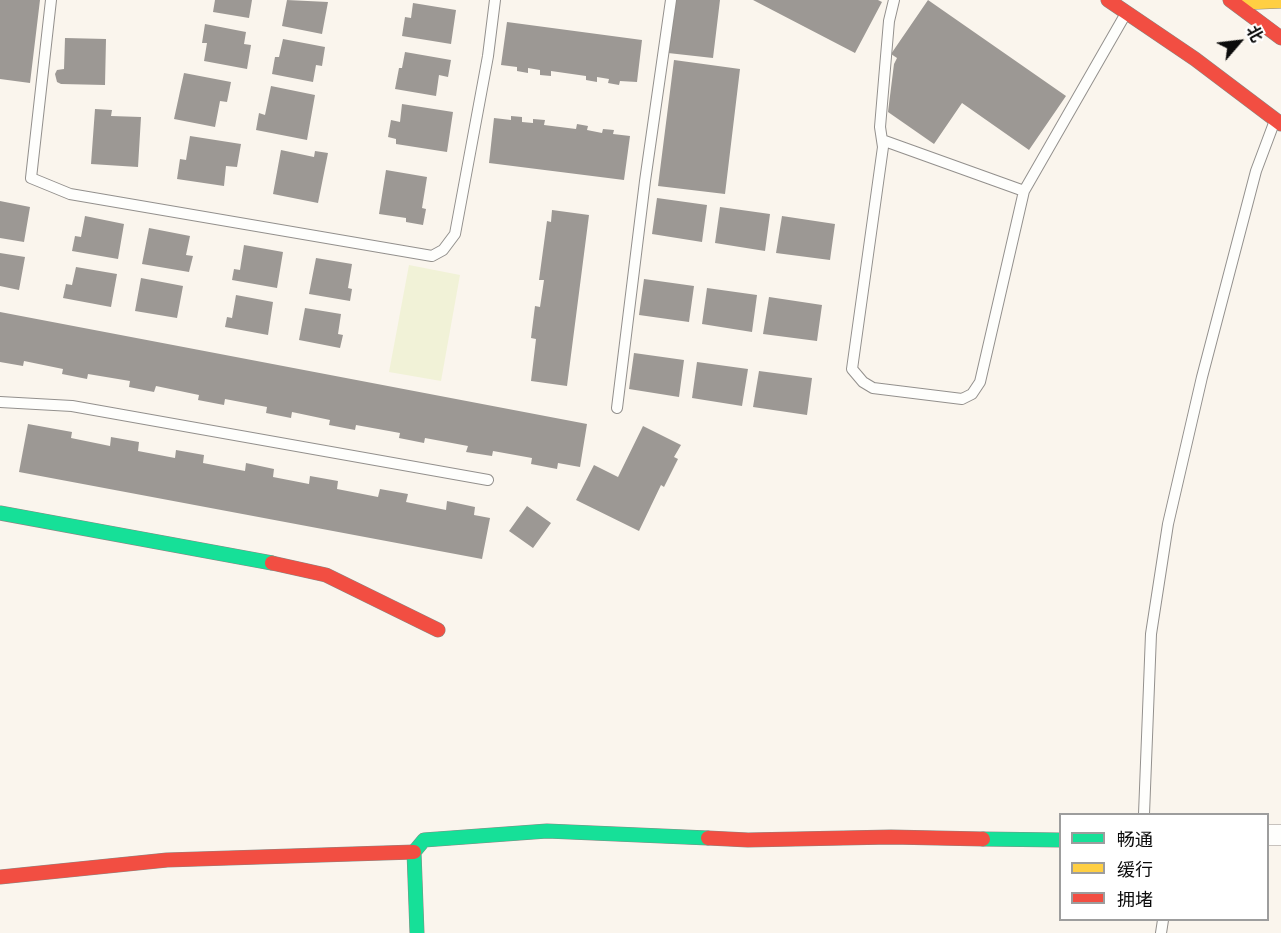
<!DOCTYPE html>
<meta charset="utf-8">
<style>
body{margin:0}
#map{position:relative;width:1281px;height:933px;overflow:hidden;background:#faf5ed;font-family:"Noto Serif","Noto Sans SC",serif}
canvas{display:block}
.legend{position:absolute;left:1059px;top:813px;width:210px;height:108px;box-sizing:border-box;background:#fff;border:2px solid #9d9d9d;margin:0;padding:8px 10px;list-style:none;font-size:18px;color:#0b0b0b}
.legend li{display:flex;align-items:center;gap:12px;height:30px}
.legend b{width:30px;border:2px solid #9d9d9d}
.north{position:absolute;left:1209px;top:12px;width:60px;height:60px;-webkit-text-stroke:4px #fff;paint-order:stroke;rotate:62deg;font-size:16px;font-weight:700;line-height:24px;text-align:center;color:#0b0b0b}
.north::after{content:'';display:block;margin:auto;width:21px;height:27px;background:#0b0b0b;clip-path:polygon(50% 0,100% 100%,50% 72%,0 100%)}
</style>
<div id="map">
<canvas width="1281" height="933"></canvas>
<ul class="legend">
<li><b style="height:8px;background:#16e098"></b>畅通</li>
<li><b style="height:8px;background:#ffcf43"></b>缓行</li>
<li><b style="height:8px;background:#f24e42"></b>拥堵</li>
</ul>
<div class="north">北</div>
</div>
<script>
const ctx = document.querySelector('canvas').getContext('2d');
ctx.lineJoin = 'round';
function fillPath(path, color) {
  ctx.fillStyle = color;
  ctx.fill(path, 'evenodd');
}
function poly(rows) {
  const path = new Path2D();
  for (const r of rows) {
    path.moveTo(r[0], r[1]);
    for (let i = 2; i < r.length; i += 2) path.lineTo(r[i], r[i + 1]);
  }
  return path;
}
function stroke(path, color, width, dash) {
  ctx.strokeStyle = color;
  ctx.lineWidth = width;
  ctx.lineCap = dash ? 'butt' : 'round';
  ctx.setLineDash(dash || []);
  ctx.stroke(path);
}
const pitch = poly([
 [409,265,460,275,441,381,389,372]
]);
const building = poly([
 [0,0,40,0,30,83,0,79],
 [215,0,252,0,249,18,213,12],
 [287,0,328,2,322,34,282,26],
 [674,0,720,0,713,58,668,53],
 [753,0,878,0,882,2,855,53],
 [928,0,1066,96,1029,150,962,103,934,144,888,112,894,64,897,58,891,54],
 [413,3,456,10,451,44,402,36,405,17,411,18],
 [507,22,642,40,637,82,620,81,619,85,608,83,609,79,597,77,597,82,586,80,586,76,551,71,551,76,540,75,540,70,528,68,528,73,517,71,517,67,501,65],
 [205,24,246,32,244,44,251,45,247,69,204,61,207,43,202,43],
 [65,38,106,39,105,85,61,84,57,82,55,74,57,70,64,69],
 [283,39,325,47,322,66,316,65,313,82,272,74,275,57,279,57],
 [405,52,451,60,448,77,439,75,436,96,395,89,399,68,402,68],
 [674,60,740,69,725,194,658,186],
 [184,73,231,82,227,102,220,101,215,127,174,119],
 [271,86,315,95,307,140,256,130,259,113,265,115],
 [402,104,453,112,447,152,396,144,396,139,388,137,391,120,400,122],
 [95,109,112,110,111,116,141,117,138,167,91,164],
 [511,116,522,117,522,122,533,123,533,119,545,120,544,125,576,129,577,124,588,126,587,130,602,133,603,129,614,130,613,134,630,136,624,180,489,163,494,118,511,120],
 [190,136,241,144,237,167,226,166,224,186,177,179,180,159,186,160],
 [281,150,314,157,315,151,328,153,318,203,273,194],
 [386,170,427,177,422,208,426,209,423,225,406,222,406,218,379,214],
 [657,198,707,205,702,242,652,234],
 [0,201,30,207,24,242,0,238],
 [720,207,770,214,765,251,715,243],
 [552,210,589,215,567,386,531,381,536,339,531,338,535,306,540,307,544,280,539,280,547,221,551,222],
 [85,216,124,224,118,259,72,251,75,236,81,237],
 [782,216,835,224,830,260,776,253],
 [149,228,190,236,186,255,193,256,189,272,142,264],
 [244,245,283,252,277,288,232,280,234,269,240,270],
 [0,253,25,257,19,290,0,286],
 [316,258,352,264,348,288,352,289,350,301,309,294],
 [76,267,117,274,111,307,63,298,66,284,72,285],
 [141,278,183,286,177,318,135,311],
 [644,279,694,286,689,322,639,315],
 [707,288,757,295,752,332,702,324],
 [236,295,273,302,268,335,225,327,227,317,232,318],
 [769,297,822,305,817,341,763,334],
 [305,308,341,314,338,334,343,335,340,348,299,340],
 [0,312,587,424,580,467,558,463,557,469,531,464,532,458,493,451,492,456,466,452,468,446,425,438,424,443,399,438,400,433,356,425,355,430,329,425,330,420,292,412,291,418,266,413,267,407,225,399,224,405,198,400,199,395,156,386,154,392,129,387,130,381,88,374,87,379,62,374,63,369,24,361,23,366,0,362],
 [634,353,684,360,679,397,629,389],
 [697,362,748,369,742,406,692,398],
 [759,371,812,378,807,415,753,407],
 [28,424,72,432,71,438,110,446,111,437,139,442,138,451,175,458,176,450,204,455,203,463,245,471,246,463,274,469,273,477,309,484,310,476,338,481,337,489,378,497,380,489,408,494,406,502,446,510,447,501,475,507,474,515,490,518,482,559,19,472],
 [643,426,681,445,674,457,678,459,664,487,661,485,639,531,576,500,594,465,618,477],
 [527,506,551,523,533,548,509,531]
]);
const lane = poly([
 [51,0,31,178,70,194,432,256,443,250,455,234,488,56,495,0],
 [894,0,889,21,880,127,883,147,852,369,863,382,873,388,962,399,972,394,980,382,1024,191,1125,15],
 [882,140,1024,191],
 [0,402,72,406,488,480],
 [617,408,645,181,671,0],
 [1144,814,1151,634,1168,524,1202,377,1256,171,1274,123],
 [1161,933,1163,920]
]);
const street = poly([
 [1268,835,1281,835]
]);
const fast = poly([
 [0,513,272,563],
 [983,839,1060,840],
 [417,933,414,852,424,840,547,831,708,838]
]);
const slow = poly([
 [1235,3,1281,1]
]);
const jam = poly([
 [1108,0,1195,59,1281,124],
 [1230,0,1281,38],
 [272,563,326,575,438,630],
 [708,838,748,840,891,837,983,839],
 [0,877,167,860,414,852]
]);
fillPath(pitch, '#f1f2d7');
fillPath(building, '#9c9894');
stroke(lane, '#93908d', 12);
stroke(street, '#93908d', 21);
stroke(fast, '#898783', 15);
stroke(slow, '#898783', 15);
stroke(jam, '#898783', 15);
stroke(lane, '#fefefc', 10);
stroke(street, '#fefefc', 20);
stroke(fast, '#16e098', 14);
stroke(slow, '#ffcf43', 14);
stroke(jam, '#f24e42', 14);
</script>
